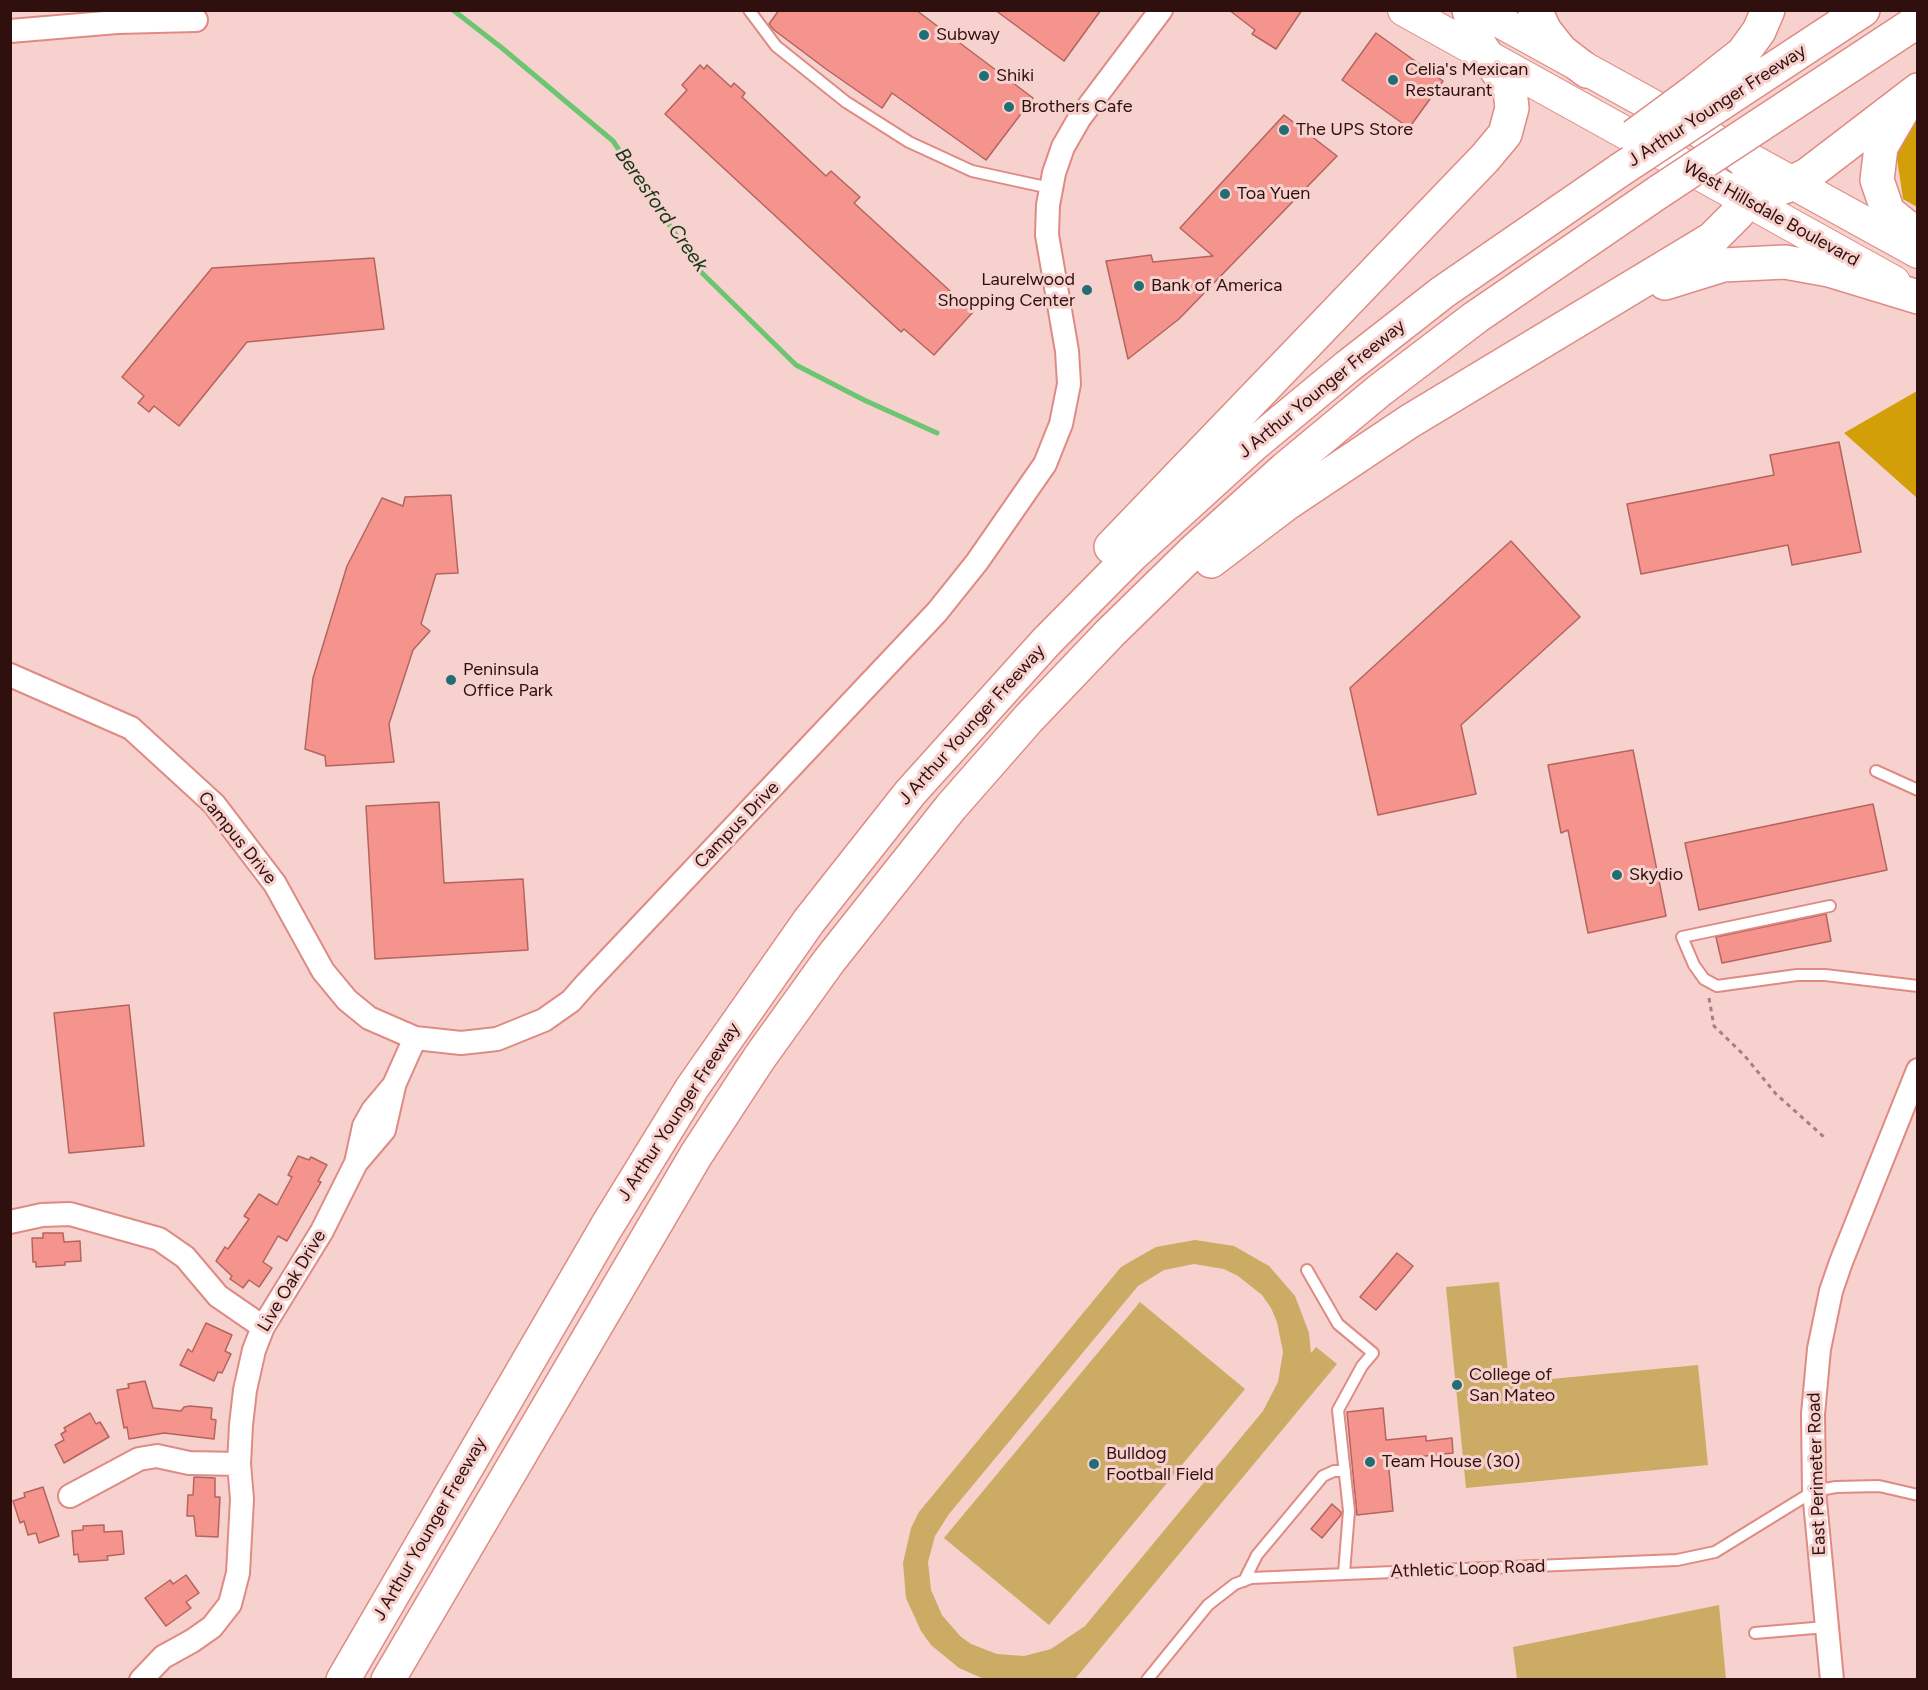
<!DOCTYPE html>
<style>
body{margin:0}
#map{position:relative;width:1928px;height:1690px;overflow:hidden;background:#f6d1cd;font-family:Figtree,sans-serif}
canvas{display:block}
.frame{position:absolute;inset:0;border:12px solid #2f100e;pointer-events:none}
</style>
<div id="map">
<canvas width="1928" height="1690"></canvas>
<div class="frame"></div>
</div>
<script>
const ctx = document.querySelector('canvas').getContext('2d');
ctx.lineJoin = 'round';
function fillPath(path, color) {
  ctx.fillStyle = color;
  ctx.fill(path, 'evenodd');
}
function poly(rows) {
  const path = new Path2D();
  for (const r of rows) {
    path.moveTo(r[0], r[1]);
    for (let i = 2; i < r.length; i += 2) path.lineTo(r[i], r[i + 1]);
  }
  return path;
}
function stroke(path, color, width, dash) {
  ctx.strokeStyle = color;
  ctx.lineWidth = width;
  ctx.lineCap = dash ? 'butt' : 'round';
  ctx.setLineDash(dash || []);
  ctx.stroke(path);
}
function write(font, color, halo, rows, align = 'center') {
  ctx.font = font + ' Figtree,sans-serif';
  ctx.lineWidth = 6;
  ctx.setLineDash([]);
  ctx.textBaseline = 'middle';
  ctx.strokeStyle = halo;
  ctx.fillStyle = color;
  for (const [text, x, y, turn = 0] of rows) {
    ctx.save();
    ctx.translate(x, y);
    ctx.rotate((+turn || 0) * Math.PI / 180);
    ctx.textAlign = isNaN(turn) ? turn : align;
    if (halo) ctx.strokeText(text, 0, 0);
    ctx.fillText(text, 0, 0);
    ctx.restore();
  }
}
const green = poly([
 [1195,1240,1234,1246,1269,1266,1295,1296,1309,1333,1311,1353,1316,1347,1337,1364,1075,1679,984,1679,959,1668,931,1645,921,1631,906,1598,903,1563,911,1528,919,1512,1121,1267,1156,1247],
 [1194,1264,1224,1269,1238,1276,1262,1295,1271,1308,1277,1322,1283,1352,1278,1382,1263,1411,1085,1626,1051,1649,1024,1656,997,1654,971,1644,960,1636,942,1615,931,1590,928,1562,935,1536,949,1514,1138,1286,1164,1270],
 [1499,1282,1509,1383,1698,1365,1708,1465,1466,1488,1446,1287],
 [1140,1302,1245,1389,1049,1625,944,1538],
 [1719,1605,1726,1679,1517,1679,1513,1647]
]);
const forest = poly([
 [1917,118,1917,207,1903,199,1894,138],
 [1917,391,1917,498,1844,433]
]);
const stream = poly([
 [453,10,502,48,613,141,701,272,796,365,864,400,937,433]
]);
const building = poly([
 [779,10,916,10,1033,98,986,160,892,93,882,108,826,69,774,30,769,24,779,10],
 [995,10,1101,10,1064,61,995,10],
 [1229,10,1302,10,1276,49,1252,34,1255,30,1229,10],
 [1376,33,1443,81,1409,128,1342,80,1376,33],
 [700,65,704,69,707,65,731,87,734,83,745,93,742,97,826,176,831,171,860,197,854,203,973,312,934,355,904,329,901,332,665,114,687,90,682,85,700,65],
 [1284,115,1337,156,1179,319,1128,359,1106,261,1151,255,1153,262,1213,256,1180,228,1284,115],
 [374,258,384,329,247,342,179,426,154,406,149,412,138,403,144,396,122,377,212,268,374,258],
 [1839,442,1861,552,1792,565,1788,545,1641,574,1627,504,1774,475,1770,455,1839,442],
 [451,495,458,573,436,574,421,624,430,631,413,650,389,724,394,762,326,766,325,756,305,749,313,678,347,566,382,498,403,506,405,497,451,495],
 [1511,541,1580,617,1461,725,1476,794,1378,815,1350,688,1511,541],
 [1633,750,1666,916,1588,933,1568,830,1561,833,1548,765,1633,750],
 [439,802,444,883,523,879,528,950,375,959,366,806,439,802],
 [1873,804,1887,870,1699,910,1685,843,1873,804],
 [1826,914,1831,941,1722,963,1716,937,1826,914],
 [129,1005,144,1146,69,1153,54,1013,129,1005],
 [298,1156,309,1160,311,1157,327,1165,318,1181,321,1182,287,1241,278,1236,263,1262,272,1268,259,1287,249,1280,243,1288,230,1279,232,1276,216,1261,225,1247,228,1249,249,1219,244,1216,259,1194,277,1205,292,1177,288,1175,298,1156],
 [43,1233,63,1233,64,1242,80,1241,81,1261,65,1262,65,1265,36,1267,36,1262,33,1262,32,1238,43,1238,43,1233],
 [1397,1253,1413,1266,1376,1310,1360,1297,1397,1253],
 [206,1323,232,1335,225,1351,231,1354,222,1373,218,1372,214,1381,180,1365,188,1349,192,1352,206,1323],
 [145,1381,153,1408,181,1411,184,1407,190,1406,212,1408,211,1419,216,1420,214,1439,164,1433,129,1439,127,1427,124,1428,117,1390,129,1388,128,1384,145,1381],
 [1383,1408,1386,1440,1426,1436,1426,1441,1452,1438,1453,1453,1388,1460,1393,1511,1357,1515,1347,1412,1383,1408],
 [90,1413,96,1424,100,1422,109,1437,64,1463,55,1445,64,1440,61,1434,66,1431,64,1428,90,1413],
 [194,1477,215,1478,215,1497,220,1497,218,1537,196,1536,194,1516,187,1516,188,1495,193,1495,194,1477],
 [43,1487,59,1536,39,1543,36,1533,28,1535,24,1521,20,1523,13,1501,25,1497,24,1493,43,1487],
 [1332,1504,1341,1512,1341,1515,1322,1538,1311,1529,1332,1504],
 [104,1525,104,1532,122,1531,124,1554,107,1556,108,1560,79,1562,78,1554,74,1555,72,1531,83,1530,83,1526,104,1525],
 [186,1575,199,1593,186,1602,191,1608,166,1626,145,1598,170,1580,173,1584,186,1575]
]);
const path = poly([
 [1709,998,1714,1026,1744,1055,1776,1094,1825,1138]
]);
const service = poly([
 [749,10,776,46,846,102,909,142,972,171,1050,188],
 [1876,771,1918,790],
 [1830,906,1682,937,1694,965,1704,979,1717,986,1797,975,1825,975,1918,986],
 [1307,1270,1338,1324,1373,1353,1362,1366,1338,1410,1349,1511,1344,1573],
 [1244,1581,1257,1555,1323,1476,1334,1471,1345,1471],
 [1755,1633,1826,1627],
 [1147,1680,1208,1605,1235,1584,1251,1578,1677,1560,1715,1552,1814,1491,1836,1487,1879,1486,1918,1495]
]);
const minor = poly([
 [10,31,117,22,196,20],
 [10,675,131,728,214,804,275,884,323,971,347,1000,369,1018,415,1038,461,1043,497,1039,544,1020,571,1001,585,985,937,612,977,562,1045,464,1061,424,1069,384,1067,351,1047,235,1048,205,1054,173,1063,147,1079,119,1161,10],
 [356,1163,384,1130,394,1086],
 [10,1222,42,1215,70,1214,159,1239,185,1257,218,1296,263,1327],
 [70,1496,139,1459,157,1456,189,1463,239,1464],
 [141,1680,163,1657,192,1641,212,1627,230,1604,238,1573,242,1499,239,1464,241,1425,245,1390,254,1350,263,1327,322,1231,356,1163,364,1126,373,1110,394,1085,415,1038],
 [1832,1680,1814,1491,1813,1414,1819,1349,1831,1291,1841,1262,1918,1070]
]);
const secondary = poly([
 [1404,10,1894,282],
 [1479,10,1918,252]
]);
const motorway = poly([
 [1535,10,1545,31,1561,51,1587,71],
 [1695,91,1743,53,1759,31,1768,10],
 [1720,104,1863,10],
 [1902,111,1881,147,1877,180,1888,212,1918,236],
 [1760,125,1918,21],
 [1746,200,1784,187,1807,175,1918,90],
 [1665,283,1723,265,1785,262,1829,270,1918,297],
 [1111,547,1485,158,1505,134,1512,108,1510,90,1479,44,1469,10],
 [1211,561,1286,504,1410,421,1712,239,1738,213,1749,191,1750,177,1747,163,1730,149],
 [343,1680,607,1226,692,1088,809,921,910,793,1046,642,1132,555,1253,445,1347,367,1443,292,1620,170],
 [388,1680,696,1155,760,1057,829,961,951,807,1029,718,1110,633,1196,549,1286,468,1380,390,1476,317,1660,191]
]);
const motorwayBridge = poly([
 [1634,136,1695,91],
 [1620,170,1720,104],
 [1660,191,1760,125]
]);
const markers = [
 [924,35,6,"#236d75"],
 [984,76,6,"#236d75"],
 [1393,80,6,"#236d75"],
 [1009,107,6,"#236d75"],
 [1284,130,6,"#236d75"],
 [1225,194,6,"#236d75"],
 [1139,286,6,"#236d75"],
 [1087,290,6,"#236d75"],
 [451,680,6,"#236d75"],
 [1617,875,6,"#236d75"],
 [1457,1385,6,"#236d75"],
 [1370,1462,6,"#236d75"],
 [1094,1464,6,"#236d75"]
];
const poiNames = [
 ["Subway",936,35],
 ["Celia's Mexican",1405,70],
 ["Restaurant",1405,91],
 ["Shiki",996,76],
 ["Brothers Cafe",1021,107],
 ["The UPS Store",1296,130],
 ["Toa Yuen",1237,194],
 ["Laurelwood",1075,280,"right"],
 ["Shopping Center",1075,301,"right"],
 ["Bank of America",1151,286],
 ["Peninsula",463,670],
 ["Office Park",463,691],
 ["Skydio",1629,875],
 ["College of",1469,1375],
 ["San Mateo",1469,1396],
 ["Bulldog",1106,1454],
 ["Football Field",1106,1475],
 ["Team House (30)",1382,1462]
];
const streetNames = [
 ["J Arthur Younger Freeway",1717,106,-33],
 ["West Hillsdale Boulevard",1771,214,29],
 ["J Arthur Younger Freeway",1322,389,-39],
 ["J Arthur Younger Freeway",972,725,-48],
 ["Campus Drive",737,825,-46],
 ["Campus Drive",237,838,51],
 ["J Arthur Younger Freeway",679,1112,-57],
 ["Live Oak Drive",292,1281,-59],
 ["East Perimeter Road",1817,1474,-92],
 ["J Arthur Younger Freeway",430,1529,-60],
 ["Athletic Loop Road",1468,1569,-2]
];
const waterNames = [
 ["Beresford Creek",661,210,55]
];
fillPath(green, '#ccab64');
fillPath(forest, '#d29f08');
stroke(stream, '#6cc671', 5);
fillPath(building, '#f5948c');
stroke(building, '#b4645e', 1.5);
stroke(service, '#df8b84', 14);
stroke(minor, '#df8b84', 26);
stroke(secondary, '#df8b84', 34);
stroke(motorway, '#df8b84', 36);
stroke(path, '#a4817e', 3, [4.5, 4.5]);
stroke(service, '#fff', 10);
stroke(minor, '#fff', 22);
stroke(secondary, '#fff', 32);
stroke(motorway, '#fff', 33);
stroke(motorwayBridge, '#df8b84', 36, []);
stroke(motorwayBridge, '#fff', 33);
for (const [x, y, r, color] of markers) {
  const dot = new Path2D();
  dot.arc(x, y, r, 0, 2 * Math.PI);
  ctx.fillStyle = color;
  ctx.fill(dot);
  stroke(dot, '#f6d1cd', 2);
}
write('18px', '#2f100e', '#f6d1cd', poiNames, 'left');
write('18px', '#2f100e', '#f6d1cd', streetNames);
write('italic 20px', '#133716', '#f6d1cd', waterNames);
</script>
